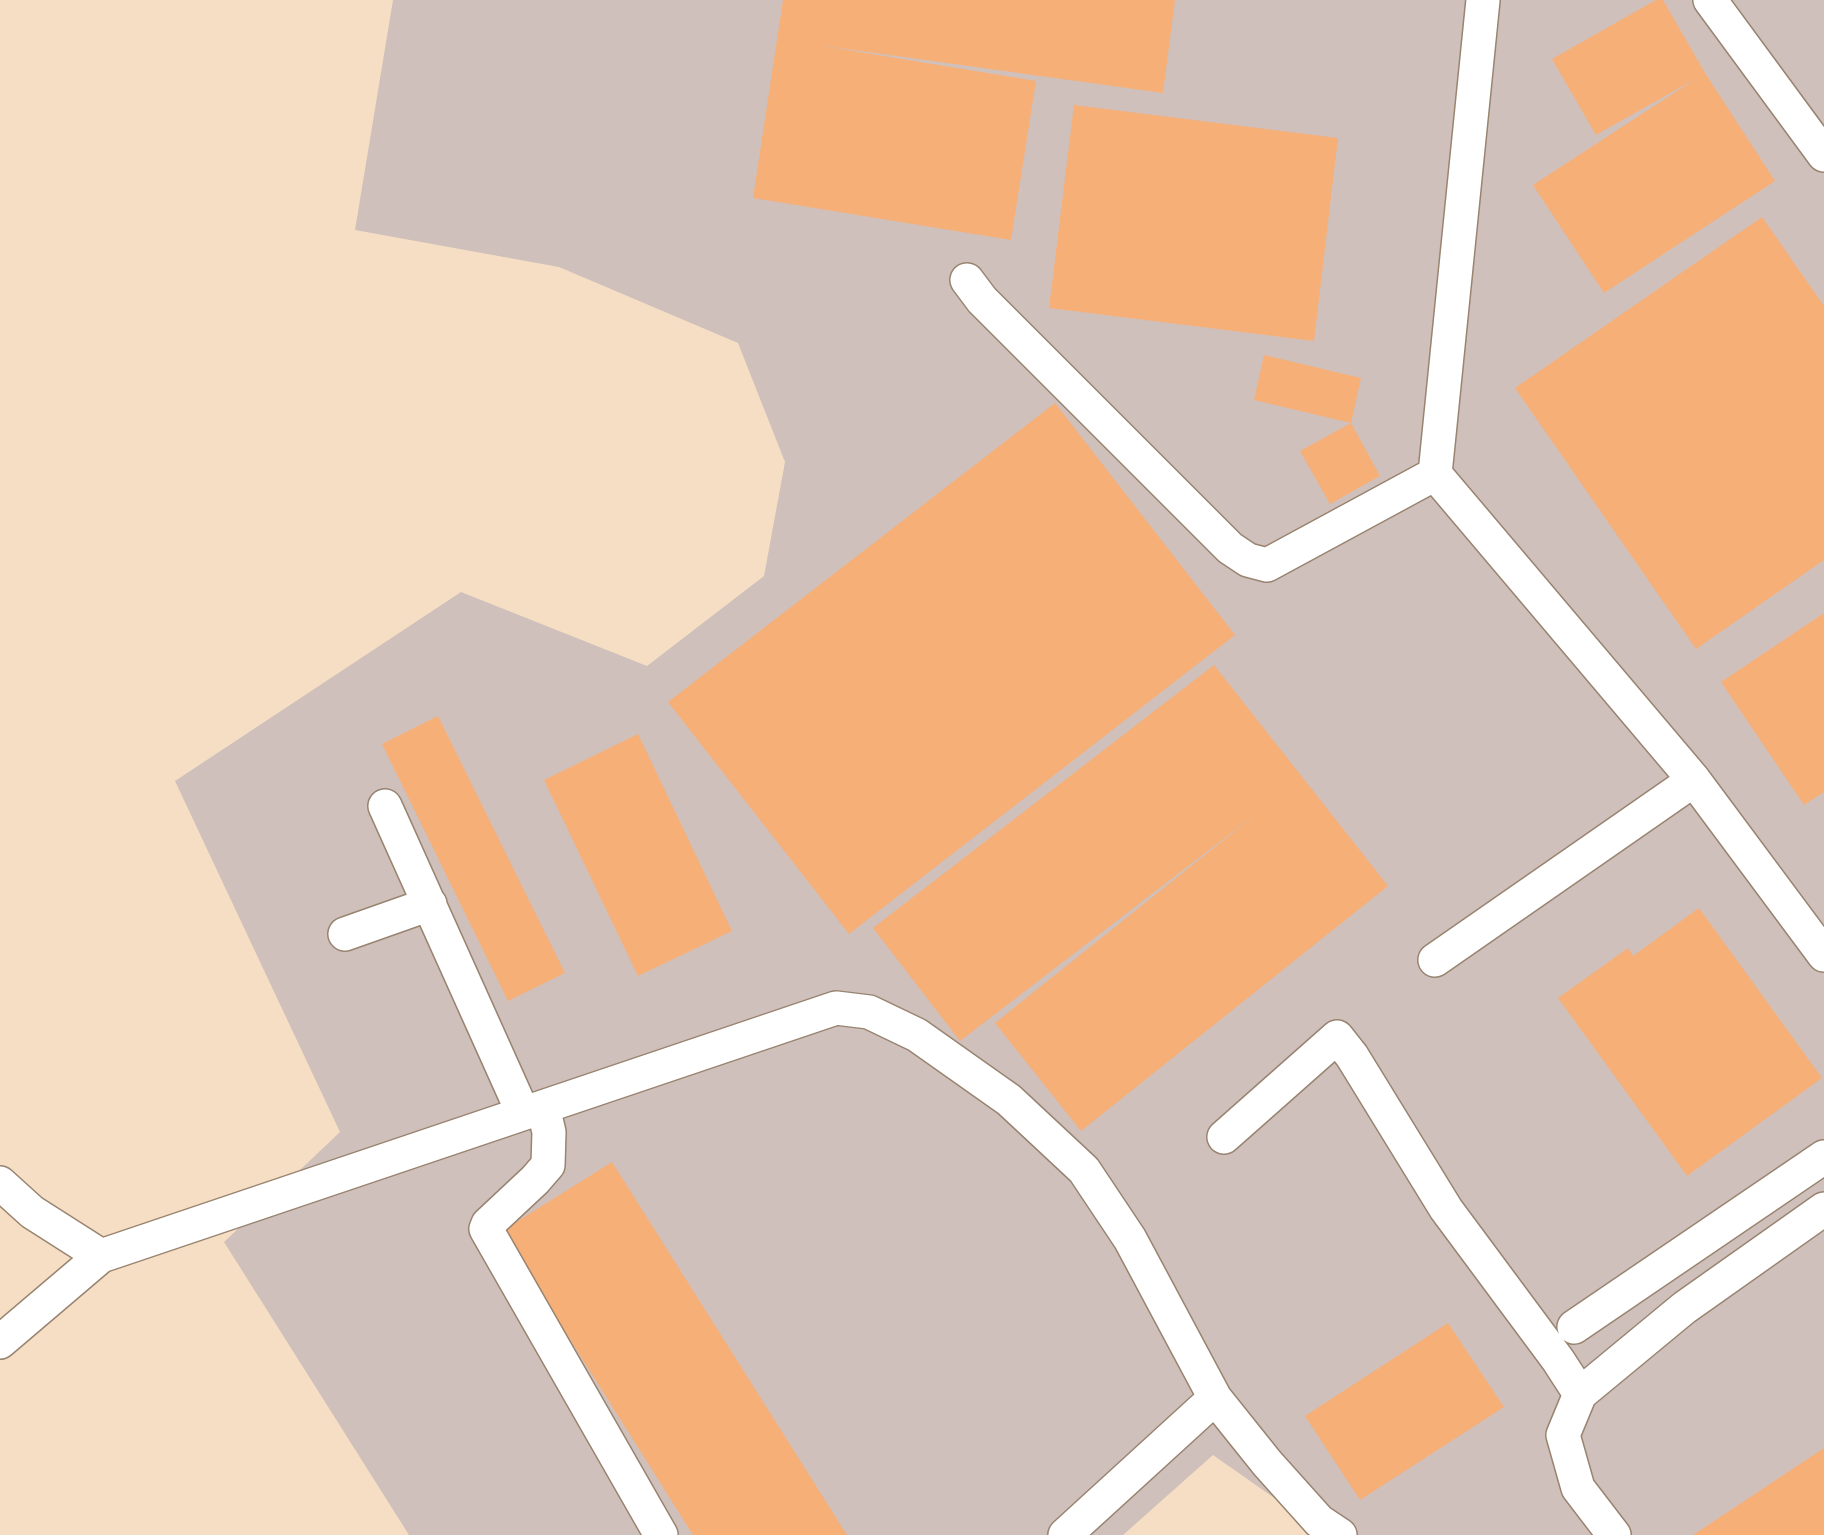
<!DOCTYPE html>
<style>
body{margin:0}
canvas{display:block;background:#f5dec3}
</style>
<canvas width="1824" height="1535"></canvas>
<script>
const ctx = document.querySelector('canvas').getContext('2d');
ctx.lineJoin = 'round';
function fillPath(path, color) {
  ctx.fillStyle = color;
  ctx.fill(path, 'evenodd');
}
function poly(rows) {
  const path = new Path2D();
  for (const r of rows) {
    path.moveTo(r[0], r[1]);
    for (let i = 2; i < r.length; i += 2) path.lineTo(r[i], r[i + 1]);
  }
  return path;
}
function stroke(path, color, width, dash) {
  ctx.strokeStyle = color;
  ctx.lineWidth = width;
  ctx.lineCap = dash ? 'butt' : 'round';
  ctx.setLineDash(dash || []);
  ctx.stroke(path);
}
const industrial = poly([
 [393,0,1824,0,1824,1535,1327,1535,1213,1455,1123,1535,409,1535,224,1242,340,1132,175,781,461,592,647,666,764,576,785,462,738,343,559,267,355,230]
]);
const building = poly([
 [783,0,1175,0,1163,93,817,45,1036,81,1011,240,753,198],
 [1656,0,1663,0,1705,73,1775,181,1604,293,1533,185,1697,78,1596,135,1552,59],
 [1074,105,1338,138,1314,341,1049,308],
 [1762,217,1824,306,1824,560,1696,649,1515,388],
 [1264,355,1361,378,1351,423,1380,476,1330,504,1300,451,1351,423,1254,400],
 [1055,403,1235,635,849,934,668,702],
 [1824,613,1824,792,1804,805,1721,682],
 [1214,665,1388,886,1081,1131,995,1023,1260,811,960,1041,873,928],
 [438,716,565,973,508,1001,382,744],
 [638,734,732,931,638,976,544,780],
 [1699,908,1822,1078,1687,1176,1558,998,1628,948,1633,956],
 [612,1162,847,1535,693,1535,502,1231],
 [1448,1323,1504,1407,1360,1500,1305,1416],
 [1824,1448,1824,1535,1693,1535]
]);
const minor = poly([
 [1483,0,1435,474,1694,780,1824,955],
 [1710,0,1824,155],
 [967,280,982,300,1230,548,1248,560,1267,565,1435,474],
 [385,806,523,1113],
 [345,934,430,904],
 [1435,960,1694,780],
 [543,1107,549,1132,548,1165,535,1180,488,1224,486,1229,661,1535],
 [1224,1137,1337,1037,1352,1056,1446,1209,1558,1360,1580,1394],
 [0,1183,32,1212,101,1256,836,1008,869,1012,917,1035,1009,1100,1084,1170,1130,1239,1215,1398,1267,1463,1319,1521,1340,1535],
 [1574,1327,1824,1157],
 [0,1342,101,1256],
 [1065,1535,1215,1398],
 [1614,1535,1578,1488,1563,1435,1580,1394,1684,1308,1824,1209]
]);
fillPath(industrial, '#cfc0bb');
fillPath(building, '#f7af78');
stroke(minor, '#988470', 36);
stroke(minor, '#fff', 33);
</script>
